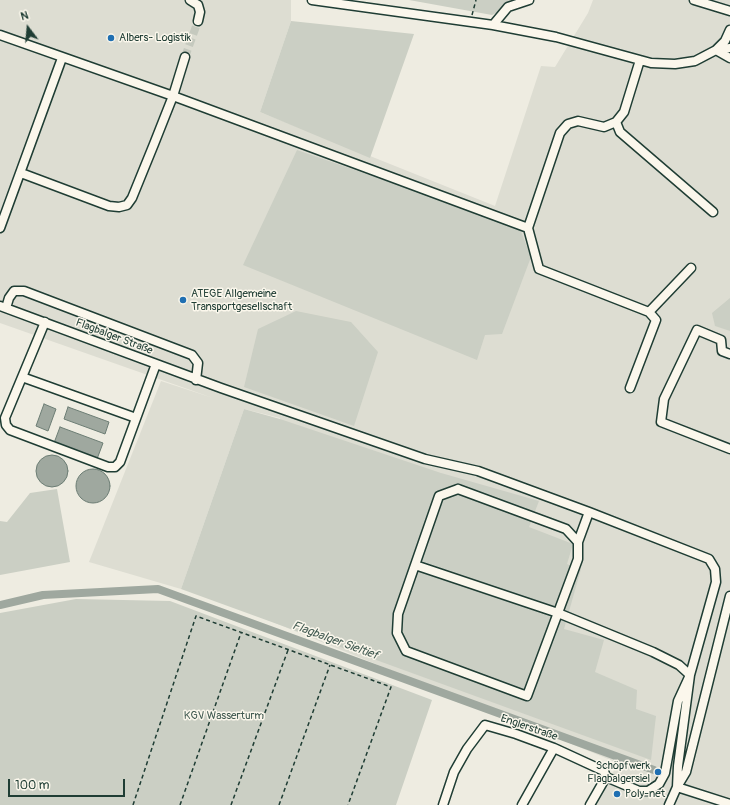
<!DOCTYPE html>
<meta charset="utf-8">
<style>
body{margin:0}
#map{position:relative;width:730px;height:805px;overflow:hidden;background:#eeece1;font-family:Pangolin,sans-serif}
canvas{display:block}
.north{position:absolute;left:8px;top:8px;width:40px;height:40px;-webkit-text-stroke:3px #fbf7ec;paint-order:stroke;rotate:344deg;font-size:11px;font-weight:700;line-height:16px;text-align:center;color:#1f3d34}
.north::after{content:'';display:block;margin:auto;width:14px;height:18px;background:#1f3d34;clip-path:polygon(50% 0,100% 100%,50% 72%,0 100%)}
.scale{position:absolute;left:8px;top:779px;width:117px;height:18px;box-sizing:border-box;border:2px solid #1f3d34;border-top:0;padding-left:5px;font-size:12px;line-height:14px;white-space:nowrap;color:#1f3d34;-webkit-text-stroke:3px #fbf7ec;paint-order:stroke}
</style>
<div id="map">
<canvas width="730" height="805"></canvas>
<div class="north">N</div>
<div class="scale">100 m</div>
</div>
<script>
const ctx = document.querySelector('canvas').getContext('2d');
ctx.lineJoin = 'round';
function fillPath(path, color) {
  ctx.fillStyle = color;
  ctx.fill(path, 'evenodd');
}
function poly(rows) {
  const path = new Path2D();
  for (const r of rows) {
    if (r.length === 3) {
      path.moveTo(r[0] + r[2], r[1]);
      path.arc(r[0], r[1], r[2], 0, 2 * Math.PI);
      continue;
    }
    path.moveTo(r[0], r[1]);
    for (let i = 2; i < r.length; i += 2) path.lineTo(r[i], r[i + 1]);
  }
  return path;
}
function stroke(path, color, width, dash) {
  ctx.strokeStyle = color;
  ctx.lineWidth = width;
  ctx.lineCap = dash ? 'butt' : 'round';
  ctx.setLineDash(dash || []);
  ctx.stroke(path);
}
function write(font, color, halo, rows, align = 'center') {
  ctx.font = font + ' Pangolin,sans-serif';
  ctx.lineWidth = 3;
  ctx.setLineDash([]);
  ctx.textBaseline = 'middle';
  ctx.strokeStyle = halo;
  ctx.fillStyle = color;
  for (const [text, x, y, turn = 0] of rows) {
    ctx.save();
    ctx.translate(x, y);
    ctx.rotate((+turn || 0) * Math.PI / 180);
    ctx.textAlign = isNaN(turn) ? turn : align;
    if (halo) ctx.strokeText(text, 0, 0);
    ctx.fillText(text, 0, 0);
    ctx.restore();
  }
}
const built = poly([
 [0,0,291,0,291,21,260,112,495,206,541,66,555,67,588,13,593,0,730,0,730,805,595,805,618,763,214,598,280,418,244,409,181,589,89,562,161,381,213,398,0,323]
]);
const green = poly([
 [409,0,522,0,492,15],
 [291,21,414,34,370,158,260,112],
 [297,150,491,217,520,229,531,257,502,334,485,335,477,360,243,265],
 [730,298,730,331,715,326,712,313],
 [296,311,351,322,378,352,354,426,244,387,258,329],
 [244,409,280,419,441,473,539,501,529,527,573,544,567,564,581,569,564,629,604,640,595,672,637,690,636,709,656,716,651,760,181,589],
 [57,489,70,562,0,575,0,521,7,522,30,493],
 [76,599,170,601,432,700,396,805,0,805,0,613]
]);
const water = poly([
 [44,404,56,409,48,431,36,426,44,404],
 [68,407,109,422,105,434,64,419,68,407],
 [60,427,103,443,97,459,54,443,60,427],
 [52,471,16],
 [93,486,17]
]);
const canal = poly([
 [0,605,43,595,158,589,654,770]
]);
const minorTunnel = poly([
 [185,57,198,21]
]);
const path = poly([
 [472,15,476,0],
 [133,805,196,616,391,687,348,805],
 [180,805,241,633],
 [231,805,288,650],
 [279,805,330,665]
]);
const minor = poly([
 [190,0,198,5,200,12,198,21],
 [312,0,493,25,556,37,651,63,675,64,695,61,716,50,730,48],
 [694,0,730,11],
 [493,25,508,7,529,0],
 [730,30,725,41,716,50,730,58],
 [0,35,173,96,528,228,539,269,649,312,656,320,630,388],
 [616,122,620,132,713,212],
 [21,173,109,206,119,207,127,205,132,198,154,144,173,96,185,57],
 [0,228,62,58],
 [528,228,560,133,568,124,578,121,604,127,616,122,624,112,640,60],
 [0,306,221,388,425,459,478,471,589,512,709,559,715,569,716,582,690,675,678,766,677,787],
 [6,308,9,298,14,291,24,291,192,355,198,363,196,380],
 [649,312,691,268],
 [45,322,5,418,6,425,10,430,108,467,115,467,120,462,156,364],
 [730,354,722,351,721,340,697,330,664,399,661,422,730,449],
 [22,377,136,418],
 [458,489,566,529,578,542,578,559,527,696,406,651,397,633,398,614,439,496,458,489],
 [578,542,589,512],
 [415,565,558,613,653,652,679,665,690,675,678,701,665,773,659,784,648,791,639,791,606,777],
 [677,787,730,804],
 [443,805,454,772,467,749,485,725,516,734,554,748,604,771,606,777,590,805],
 [522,805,554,748],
 [669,805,677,787,686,772,730,596]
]);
const markers = [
 [111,38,4,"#1f6fb2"],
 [183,300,4,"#1f6fb2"],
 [658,772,4,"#1f6fb2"],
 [617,794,4,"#1f6fb2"]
];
const poiNames = [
 ["Albers- Logistik",119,38],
 ["ATEGE Allgemeine",191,294],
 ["Transportgesellschaft",191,307],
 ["Schöpfwerk",650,766,"right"],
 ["Flagbalgersiel",650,779,"right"],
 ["Poly-net",625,794]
];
const streetNames = [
 ["Flagbalger Straße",114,337,21],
 ["Englerstraße",529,728,19]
];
const parkNames = [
 ["KGV Wasserturm",224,716]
];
const waterNames = [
 ["Flagbalger Sieltief",335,641,20]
];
fillPath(built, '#ddddd2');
fillPath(green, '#cbcfc4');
fillPath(water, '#9fa89f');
stroke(water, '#6c7d74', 1);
stroke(canal, '#9fa89f', 8);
stroke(minorTunnel, '#c5c9be', 8, [8, 4]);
stroke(minor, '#1f3d34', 11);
stroke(path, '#1f3d34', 1.5, [4, 3]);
stroke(minor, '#fbf7ec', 8);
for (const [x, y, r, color] of markers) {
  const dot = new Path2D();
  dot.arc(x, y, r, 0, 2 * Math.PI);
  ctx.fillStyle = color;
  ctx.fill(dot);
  stroke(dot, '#fbf7ec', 1.5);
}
write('11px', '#1f3d34', '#fbf7ec', poiNames, 'left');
write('11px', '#1f3d34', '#fbf7ec', streetNames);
write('11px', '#415a51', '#fbf7ec', parkNames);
write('italic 12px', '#455d54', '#fbf7ec', waterNames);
</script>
